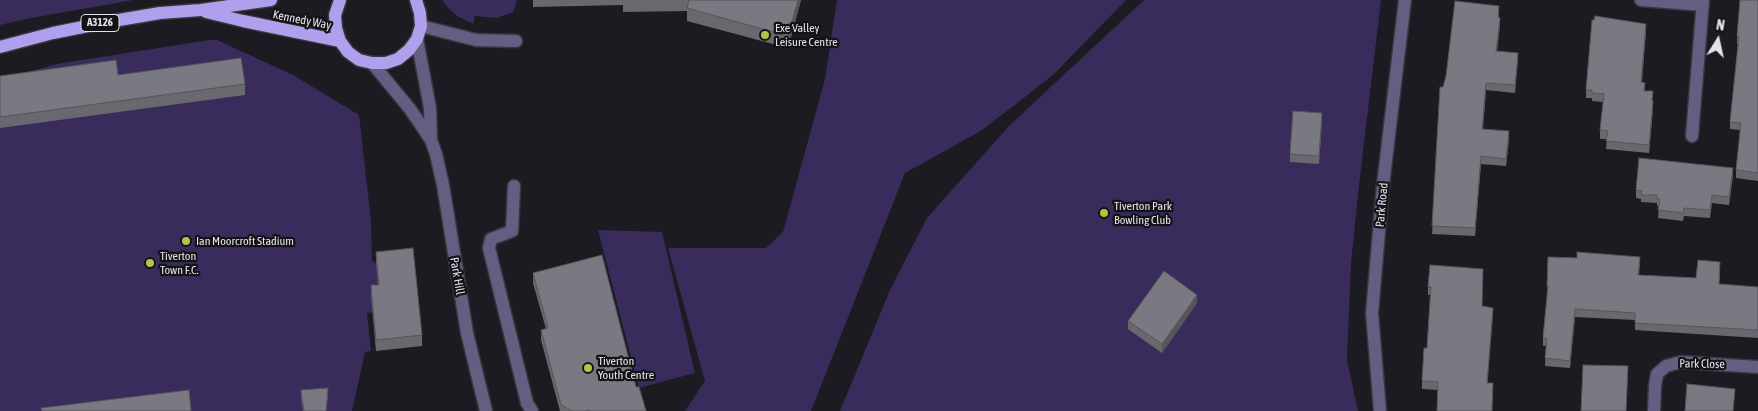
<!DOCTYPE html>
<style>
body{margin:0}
#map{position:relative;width:1758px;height:411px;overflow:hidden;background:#1c1b21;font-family:"Asap Condensed",sans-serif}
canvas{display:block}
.north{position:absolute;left:1693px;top:15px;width:50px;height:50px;-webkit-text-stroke:4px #131217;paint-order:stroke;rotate:10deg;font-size:14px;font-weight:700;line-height:20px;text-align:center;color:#e4e3e7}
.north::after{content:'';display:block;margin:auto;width:18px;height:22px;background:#e4e3e7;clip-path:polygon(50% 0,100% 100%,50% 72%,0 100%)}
</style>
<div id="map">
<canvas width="1758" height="411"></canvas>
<div class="north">N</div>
</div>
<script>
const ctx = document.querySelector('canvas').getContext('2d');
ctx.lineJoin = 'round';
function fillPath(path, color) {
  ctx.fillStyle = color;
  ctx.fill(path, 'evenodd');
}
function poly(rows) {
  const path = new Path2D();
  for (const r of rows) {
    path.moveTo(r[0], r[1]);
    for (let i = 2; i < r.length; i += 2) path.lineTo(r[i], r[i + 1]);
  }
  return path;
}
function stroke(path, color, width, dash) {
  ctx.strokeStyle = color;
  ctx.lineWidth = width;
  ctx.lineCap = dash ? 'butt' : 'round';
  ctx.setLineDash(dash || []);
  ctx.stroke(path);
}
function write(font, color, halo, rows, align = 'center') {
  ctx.font = font + ' "Asap Condensed",sans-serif';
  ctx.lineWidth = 4.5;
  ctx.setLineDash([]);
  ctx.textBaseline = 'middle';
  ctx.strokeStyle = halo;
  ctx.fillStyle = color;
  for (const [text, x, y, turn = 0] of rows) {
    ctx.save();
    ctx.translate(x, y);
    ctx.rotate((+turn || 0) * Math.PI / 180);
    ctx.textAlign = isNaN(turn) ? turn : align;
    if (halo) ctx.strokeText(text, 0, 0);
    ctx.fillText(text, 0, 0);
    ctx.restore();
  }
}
const green = poly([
 [0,0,133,0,26,19,0,25],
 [442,0,516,0,516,5,513,12,497,18,475,16,473,24,457,16,448,8],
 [837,0,1126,0,1054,74,1016,104,979,132,905,173,811,411,685,411,705,381,668,248,766,248,783,232,825,79],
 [1144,0,1381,0,1359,185,1351,263,1347,360,1358,411,840,411,890,290,927,218,1009,126],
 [209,40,217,40,293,75,359,115,371,221,372,261,376,263,379,296,371,297,373,312,367,313,371,351,365,352,352,411,0,411,0,80,57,64],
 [598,230,662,232,695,373,639,388]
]);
const minor = poly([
 [1641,0,1703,5],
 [421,26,476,40,516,41],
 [417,39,430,108,431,140],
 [372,63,410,109,431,140,436,154,443,185,467,333,486,411],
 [1692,136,1703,0],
 [514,186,512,231,491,239,489,248,527,403,532,411],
 [1380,411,1372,313,1383,185,1405,0],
 [1654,411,1655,386,1657,374,1666,366,1681,362,1758,367]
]);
const major = poly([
 [340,0,335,15,336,28,340,41,348,52,359,60,372,63,386,63,398,59,409,50,417,39,421,26,420,13,416,0],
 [206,12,243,21,340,41],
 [0,47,53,33,113,21,160,13,201,10,271,0]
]);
const wall = poly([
 [533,0,801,0,788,48,687,21,687,11,623,12,623,5,533,7],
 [1758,0,1758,181,1736,178,1736,170,1740,130,1730,129,1730,122,1738,44,1737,44,1737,36],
 [1499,13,1499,17,1500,25,1497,51,1518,61,1515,93,1486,90,1483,129,1509,139,1506,166,1481,164,1475,236,1432,234,1443,87],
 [1646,32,1642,82,1645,91,1652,100,1653,109,1649,153,1606,149,1607,139,1600,139,1600,130,1603,102,1592,101,1592,98,1586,98,1586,90],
 [118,75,245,84,245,95,0,128,0,76],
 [1322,121,1319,164,1290,162,1290,154],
 [1733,176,1729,205,1712,203,1710,218,1684,216,1683,221,1658,218,1659,206,1657,206,1657,203,1641,202,1641,199,1636,198,1636,190],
 [376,252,422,335,422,346,376,351,371,296,371,285,378,285,376,263],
 [1577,258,1640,264,1639,275,1696,278,1720,270,1719,284,1758,287,1758,338,1635,330,1635,320,1575,317,1570,368,1545,366,1546,346,1543,346,1543,338,1547,294,1547,286],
 [533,273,636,387,646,411,560,411,541,340,541,330,546,329,533,283],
 [1428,287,1482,306,1493,316,1438,390,1422,389,1422,381,1427,348,1430,295,1428,295],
 [1197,303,1162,353,1128,329,1128,321],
 [301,390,328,397,326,411,303,411,301,398]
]);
const shadedWall = poly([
 [798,0,801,0,788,48,788,36],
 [1500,18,1500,25,1496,59,1496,51],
 [1646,24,1646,32,1641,90,1641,82],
 [1486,83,1486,90,1482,137,1482,129],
 [1653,101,1653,109,1649,153,1649,145],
 [1322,113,1322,121,1319,164,1319,156],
 [1509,131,1509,139,1506,166,1506,159],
 [1481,156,1481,164,1475,236,1475,228],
 [1733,168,1733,176,1729,205,1729,197],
 [1197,295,1197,303,1162,353,1162,344],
 [1493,308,1493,316,1487,391,1487,383],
 [1575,309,1575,317,1570,368,1570,361]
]);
const building = poly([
 [689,0,798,0,788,36,687,8,689,0],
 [1740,0,1758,0,1758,173,1736,170,1741,123,1730,122,1739,36,1737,36,1740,0],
 [1455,1,1499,6,1498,17,1500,18,1496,51,1518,53,1515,85,1486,83,1482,129,1509,131,1506,159,1481,156,1475,228,1432,226,1440,87,1443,87,1446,76,1455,1],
 [1595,16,1646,24,1641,82,1645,83,1644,91,1653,91,1652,100,1653,101,1649,145,1606,141,1608,131,1600,130,1604,94,1592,93,1592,90,1586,90,1592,20,1594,20,1595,16],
 [241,58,245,84,0,117,0,76,116,60,118,75,241,58],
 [1293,111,1322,113,1319,156,1290,154,1293,111],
 [1639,158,1733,168,1729,197,1712,195,1710,210,1684,208,1683,213,1658,210,1660,199,1657,199,1657,195,1641,195,1642,191,1636,190,1639,158],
 [413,248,422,335,376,340,371,285,379,285,376,252,413,248],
 [1577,252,1640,257,1638,275,1696,278,1698,260,1720,262,1719,284,1758,287,1758,330,1635,323,1635,313,1575,309,1570,361,1545,358,1547,339,1543,338,1548,286,1547,286,1548,257,1577,258,1577,252],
 [602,255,636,387,639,387,646,411,589,411,589,410,584,411,572,411,561,405,541,330,548,328,533,273,602,255],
 [1430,265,1483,269,1482,306,1493,308,1487,383,1493,383,1492,411,1437,411,1438,382,1422,381,1424,348,1427,348,1431,287,1428,287,1430,265],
 [1164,271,1197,295,1162,344,1128,321,1164,271],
 [1583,365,1628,366,1626,411,1581,411,1583,365],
 [1687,384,1735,389,1733,411,1685,411,1687,384],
 [328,388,326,411,304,411,301,390,328,388],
 [189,390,191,411,42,411,41,408,189,390]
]);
const markers = [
 [765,35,5,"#b7c147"],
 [1104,213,5,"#b7c147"],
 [186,241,5,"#b7c147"],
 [150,263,5,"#b7c147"],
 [588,368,5,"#b7c147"]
];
const shields = [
 [100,23,38]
];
const shieldNames = [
 ["A3126",100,23]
];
const streetNames = [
 ["Kennedy Way",302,20,11],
 ["Park Road",1382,205,-85],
 ["Park Hill",457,276,80],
 ["Park Close",1702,364,1]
];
const poiNames = [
 ["Exe Valley",775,28],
 ["Leisure Centre",775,42],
 ["Tiverton Park",1114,206],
 ["Bowling Club",1114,220],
 ["Ian Moorcroft Stadium",196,241],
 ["Tiverton",160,256],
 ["Town F.C.",160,270],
 ["Tiverton",598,361],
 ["Youth Centre",598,375]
];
fillPath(green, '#392c5c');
stroke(minor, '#38373d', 15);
stroke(major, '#38373d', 15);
stroke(minor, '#655d82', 12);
stroke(major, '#b09fec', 12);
fillPath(wall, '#69686f');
fillPath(shadedWall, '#55555a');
fillPath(building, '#7a7981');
stroke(building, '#55555a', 1);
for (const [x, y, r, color] of markers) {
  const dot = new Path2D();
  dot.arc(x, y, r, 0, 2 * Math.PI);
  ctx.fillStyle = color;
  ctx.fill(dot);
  stroke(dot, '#131217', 2);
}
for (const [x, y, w] of shields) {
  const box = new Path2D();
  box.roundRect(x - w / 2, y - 8.5, w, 17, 4);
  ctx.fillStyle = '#131217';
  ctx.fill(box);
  stroke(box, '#e4e3e7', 1);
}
write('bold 11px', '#e4e3e7', null, shieldNames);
write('12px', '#e4e3e7', '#131217', streetNames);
write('12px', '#e4e3e7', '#131217', poiNames, 'left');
</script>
